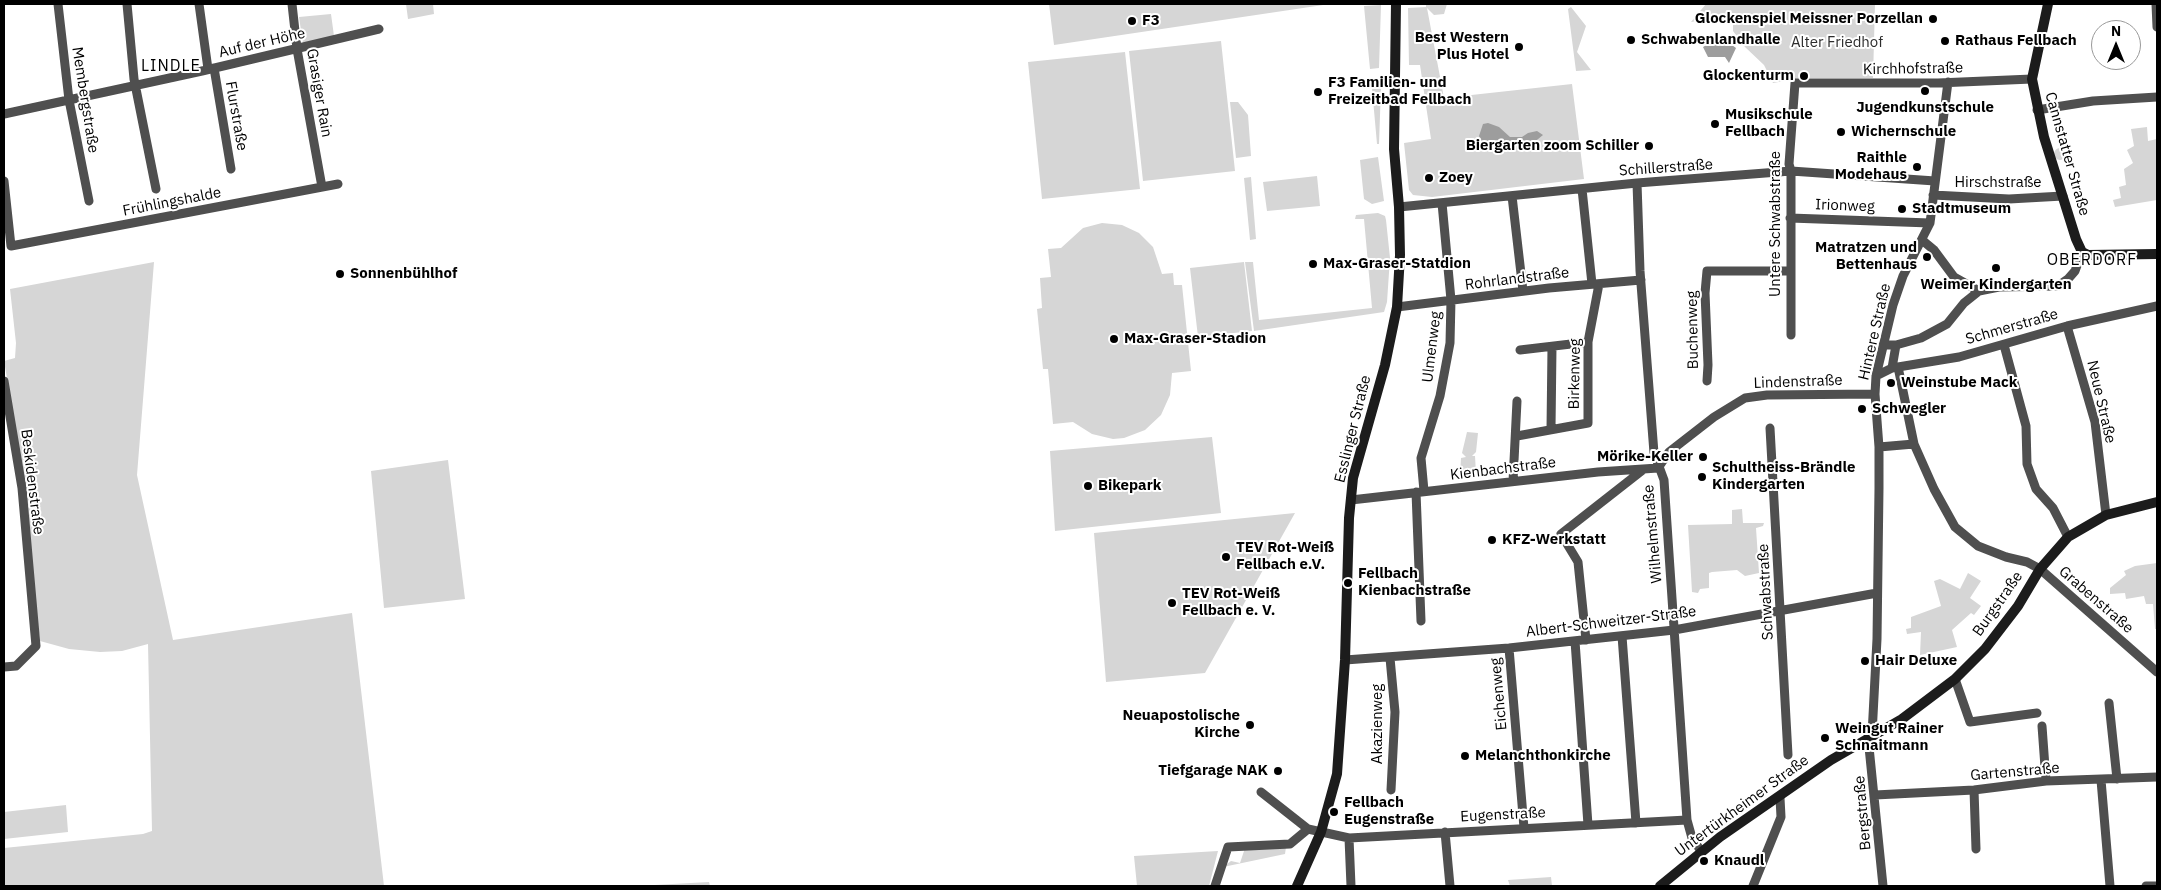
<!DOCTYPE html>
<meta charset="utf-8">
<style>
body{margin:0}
#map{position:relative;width:2161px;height:890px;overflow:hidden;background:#fff;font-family:"IBM Plex Sans",sans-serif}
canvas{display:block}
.frame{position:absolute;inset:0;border:5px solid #000;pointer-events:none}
.north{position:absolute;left:2091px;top:20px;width:50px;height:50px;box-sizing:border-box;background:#fff;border:1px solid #999;border-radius:50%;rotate:0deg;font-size:14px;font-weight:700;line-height:20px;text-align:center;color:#000}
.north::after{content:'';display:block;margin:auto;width:18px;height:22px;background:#000;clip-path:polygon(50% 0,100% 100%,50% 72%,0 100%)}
</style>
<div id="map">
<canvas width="2161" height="890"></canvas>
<div class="frame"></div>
<div class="north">N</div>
</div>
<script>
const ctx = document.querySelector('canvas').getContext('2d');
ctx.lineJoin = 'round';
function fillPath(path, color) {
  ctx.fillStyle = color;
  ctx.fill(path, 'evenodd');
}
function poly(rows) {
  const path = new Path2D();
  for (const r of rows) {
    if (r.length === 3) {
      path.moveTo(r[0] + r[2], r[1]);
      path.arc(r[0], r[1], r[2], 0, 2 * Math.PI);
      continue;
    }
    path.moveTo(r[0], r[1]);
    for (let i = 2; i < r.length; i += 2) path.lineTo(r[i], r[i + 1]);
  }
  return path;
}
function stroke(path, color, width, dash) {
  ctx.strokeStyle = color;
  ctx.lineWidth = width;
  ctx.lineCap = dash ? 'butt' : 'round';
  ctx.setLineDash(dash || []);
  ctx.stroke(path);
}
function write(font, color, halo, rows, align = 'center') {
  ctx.font = font + ' "IBM Plex Sans",sans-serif';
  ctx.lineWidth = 4;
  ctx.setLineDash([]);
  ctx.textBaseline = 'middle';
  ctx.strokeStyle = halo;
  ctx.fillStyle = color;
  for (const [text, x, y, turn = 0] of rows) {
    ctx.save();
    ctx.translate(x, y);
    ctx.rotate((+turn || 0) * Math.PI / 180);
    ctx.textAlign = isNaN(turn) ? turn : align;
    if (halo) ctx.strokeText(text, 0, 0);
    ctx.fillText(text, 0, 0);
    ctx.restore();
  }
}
const green = poly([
 [406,4,433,4,434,14,408,19],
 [1049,4,1330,4,1054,45],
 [1426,4,1447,4,1444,14,1434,15,1427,8,1444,98,1572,84,1584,179,1432,197,1413,195,1409,190,1404,143,1431,139,1420,65,1409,65,1408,8,1426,7],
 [1706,4,1875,4,1873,78,1801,78,1773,83,1764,65,1745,47,1733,31,1733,21,1727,16,1691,22],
 [1381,5,1379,68,1370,69,1364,6],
 [1571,7,1586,26,1577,52,1591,70,1576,71,1568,9],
 [331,14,334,36,303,44,299,17],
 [1221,41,1235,171,1143,181,1129,51],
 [1125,52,1140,189,1042,199,1028,62],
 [1381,87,1379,144,1377,144,1372,88],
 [1230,102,1238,102,1248,115,1251,156,1236,158],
 [2147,127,2148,141,2157,139,2157,200,2115,207,2113,200,2121,198,2119,187,2126,185,2124,169,2133,163,2127,150,2134,146,2131,129],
 [2060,154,6],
 [1378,157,1384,201,1372,204,1364,199,1360,160],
 [1317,176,1320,206,1267,211,1263,182],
 [1251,177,1256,239,1250,240,1244,178],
 [1378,213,1385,216,1386,220,1390,258,1387,302,1384,312,1254,331,1245,262,1253,262,1259,320,1372,308,1364,219,1355,219,1356,215],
 [1102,223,1122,225,1139,233,1153,247,1162,274,1173,273,1174,285,1182,285,1191,371,1172,373,1170,395,1161,415,1145,430,1124,438,1113,439,1092,434,1073,422,1053,424,1048,369,1043,369,1037,309,1042,308,1040,278,1051,277,1048,249,1061,248,1083,228],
 [154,262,137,475,173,640,352,613,384,886,4,886,4,848,143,834,152,831,148,644,122,651,100,652,69,649,40,641,13,413,4,361,15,358,16,343,10,289],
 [1244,262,1252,331,1198,337,1190,268],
 [1467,432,1478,433,1476,452,1472,456,1475,456,1476,473,1460,475,1461,458,1466,457,1462,453],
 [1212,437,1221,513,1055,531,1050,451],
 [448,460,465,599,384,608,371,471],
 [1742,509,1743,523,1764,523,1763,526,1756,528,1759,573,1745,576,1737,570,1712,572,1709,573,1709,588,1700,589,1698,593,1692,592,1688,525,1732,524,1732,510],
 [1295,513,1205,673,1106,682,1094,533],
 [2157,563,2157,629,2155,629,2153,604,2146,604,2144,596,2126,599,2125,593,2110,594,2110,588,2126,575,2124,571,2135,566],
 [1968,573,1981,581,1970,598,1981,606,1974,615,1971,613,1952,630,1957,647,1920,655,1921,632,1907,634,1906,629,1911,628,1911,617,1941,606,1934,581,1940,579,1960,589],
 [66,805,68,832,4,839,4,812],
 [1286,847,1285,854,1223,867,1231,861,1240,863,1245,848],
 [1218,851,1209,886,1137,886,1134,856],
 [1551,877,1552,886,1510,886,1508,880],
 [709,882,710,886,636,886]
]);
const water = poly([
 [1721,37,1736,48,1729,63,1725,57,1708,57,1703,47],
 [1488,123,1499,127,1510,137,1522,137,1528,133,1537,131,1543,135,1532,144,1524,141,1491,145,1481,141,1479,136,1483,124]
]);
const street = poly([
 [58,4,69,100,89,201],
 [127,4,134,79,156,189],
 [199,4,208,69],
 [292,4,297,49,322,187],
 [2156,4,2157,27],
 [214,68,231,169],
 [2037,110,2093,101,2157,97],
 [4,114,202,71,379,29],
 [4,181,11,246,338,184],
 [1637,183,1640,271,1654,453,1664,480,1687,820,1692,838,1701,851],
 [1582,189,1592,284],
 [1933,195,2009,199,2063,196],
 [1512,196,1523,291],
 [1399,207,1637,183,1791,171,1935,181],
 [1790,218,1930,223],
 [1922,240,1934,250,1954,277,1979,291],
 [1397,307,1549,288,1641,280],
 [2067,326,2095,422,2106,515],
 [1791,335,1791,171,1789,164,1795,83,1938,83,2032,79],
 [1883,345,1896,345,1921,338,1947,324,1964,303,1979,291,1999,287,2058,286,2068,279,2075,271,2082,252],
 [2004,345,2026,426,2027,464,2036,489,2053,508,2068,537],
 [1520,350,1588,342],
 [1898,367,1914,444,1934,489,1955,527,1978,546,2006,557,2027,562,2040,569,2157,672],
 [1892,368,1896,345],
 [1876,376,1892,368,1959,357,2067,326,2157,306],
 [4,381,22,488,36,646,16,666,4,667],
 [1707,381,1708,365,1705,293,1707,271,1789,271],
 [1770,428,1788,755],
 [1551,429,1552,347],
 [1517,436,1588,423,1588,342,1599,284],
 [1879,447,1914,444],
 [1513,481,1517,401],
 [1424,491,1421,458,1440,396,1450,343,1451,300,1442,203],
 [1416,492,1421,621],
 [1351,500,1598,472,1658,468,1669,452,1714,417,1745,398,1767,395,1875,394],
 [1622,636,1636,823],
 [1586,640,1578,562,1561,534,1644,469],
 [1575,641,1588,825],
 [1509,648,1524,828],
 [1390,658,1395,712,1391,790],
 [1345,660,1509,648,1674,630,1877,593],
 [1955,679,1970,722,2037,713],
 [2109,703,2117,779],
 [2042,726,2046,781],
 [1872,735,1877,639,1879,488,1879,447,1875,394,1876,376,1893,305,1903,276,1930,223,1948,82],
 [1868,737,1883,886],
 [2101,780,2110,886],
 [1974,790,1976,849],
 [1261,792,1308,829],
 [1875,795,1974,790,2046,781,2157,777],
 [1445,832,1450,886],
 [1349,838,1351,886],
 [1215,886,1228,847,1290,844,1308,829,1349,838,1687,820],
 [1753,886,1781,817,1780,798],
 [2146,886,2157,886]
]);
const secondary = poly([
 [2048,4,2032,79,2044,137,2076,239,2082,252,2088,255,2157,254],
 [1297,886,1321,832,1337,774,1345,660,1349,518,1353,478,1385,365,1397,307,1400,255,1399,207,1394,149,1396,4],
 [1660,886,1720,837,1831,760,1902,719,1955,679,1985,649,2018,606,2040,569,2068,537,2106,515,2157,502]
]);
const markers = [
 [1933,19,5,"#000"],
 [1132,21,5,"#000"],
 [1631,40,5,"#000"],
 [1945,41,5,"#000"],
 [1519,47,5,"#000"],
 [1804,76,5,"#000"],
 [1925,91,5,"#000"],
 [1318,92,5,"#000"],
 [1715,124,5,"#000"],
 [1841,132,5,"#000"],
 [1649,146,5,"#000"],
 [1917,167,5,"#000"],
 [1429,178,5,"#000"],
 [1902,209,5,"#000"],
 [1927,257,5,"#000"],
 [1313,264,5,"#000"],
 [1996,268,5,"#000"],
 [340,274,5,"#000"],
 [1114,339,5,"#000"],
 [1891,383,5,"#000"],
 [1862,409,5,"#000"],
 [1703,457,5,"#000"],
 [1702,477,5,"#000"],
 [1088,486,5,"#000"],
 [1492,540,5,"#000"],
 [1226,557,5,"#000"],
 [1348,583,5,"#000"],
 [1172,603,5,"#000"],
 [1865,661,5,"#000"],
 [1250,725,5,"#000"],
 [1825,738,5,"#000"],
 [1465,756,5,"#000"],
 [1278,771,5,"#000"],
 [1334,812,5,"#000"],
 [1704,861,5,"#000"]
];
const poiNames = [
 ["Glockenspiel Meissner Porzellan",1923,19,"right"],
 ["F3",1142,21],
 ["Best Western",1509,38,"right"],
 ["Plus Hotel",1509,55,"right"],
 ["Schwabenlandhalle",1641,40],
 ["Rathaus Fellbach",1955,41],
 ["Glockenturm",1794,76,"right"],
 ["F3 Familien- und",1328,83],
 ["Freizeitbad Fellbach",1328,100],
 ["Jugendkunstschule",1925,108,"center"],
 ["Musikschule",1725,115],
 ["Fellbach",1725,132],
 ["Wichernschule",1851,132],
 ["Biergarten zoom Schiller",1639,146,"right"],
 ["Raithle",1907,158,"right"],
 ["Modehaus",1907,175,"right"],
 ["Zoey",1439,178],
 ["Stadtmuseum",1912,209],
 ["Matratzen und",1917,248,"right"],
 ["Bettenhaus",1917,265,"right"],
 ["Max-Graser-Statdion",1323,264],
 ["Sonnenbühlhof",350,274],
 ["Weimer Kindergarten",1996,285,"center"],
 ["Max-Graser-Stadion",1124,339],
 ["Weinstube Mack",1901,383],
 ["Schwegler",1872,409],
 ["Mörike-Keller",1693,457,"right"],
 ["Schultheiss-Brändle",1712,468],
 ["Kindergarten",1712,485],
 ["Bikepark",1098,486],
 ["KFZ-Werkstatt",1502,540],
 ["TEV Rot-Weiß",1236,548],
 ["Fellbach e.V.",1236,565],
 ["Fellbach",1358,574],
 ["Kienbachstraße",1358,591],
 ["TEV Rot-Weiß",1182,594],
 ["Fellbach e. V.",1182,611],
 ["Hair Deluxe",1875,661],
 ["Neuapostolische",1240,716,"right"],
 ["Kirche",1240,733,"right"],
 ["Weingut Rainer",1835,729],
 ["Schnaitmann",1835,746],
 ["Melanchthonkirche",1475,756],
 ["Tiefgarage NAK",1268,771,"right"],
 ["Fellbach",1344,803],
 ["Eugenstraße",1344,820],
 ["Knaudl",1714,861]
];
const streetNames = [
 ["Auf der Höhe",262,43,-13],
 ["Kirchhofstraße",1913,69,-1],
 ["Grasiger Rain",319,93,80],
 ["Membergstraße",85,100,81],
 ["Flurstraße",236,116,80],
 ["Cannstatter Straße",2067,154,74],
 ["Schillerstraße",1666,168,-4],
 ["Hirschstraße",1998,183],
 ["Frühlingshalde",172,202,-11],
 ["Irionweg",1845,206,2],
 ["Untere Schwabstraße",1776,224,-90],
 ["Rohrlandstraße",1517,279,-7],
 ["Schmerstraße",2012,327,-16],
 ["Buchenweg",1693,330,-91],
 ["Hintere Straße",1875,332,-77],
 ["Ulmenweg",1432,347,-83],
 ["Birkenweg",1575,374,-89],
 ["Lindenstraße",1798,382,-2],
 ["Neue Straße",2101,402,77],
 ["Esslinger Straße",1353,429,-76],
 ["Kienbachstraße",1503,469,-7],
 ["Beskidenstraße",32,482,83],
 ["Wilhelmstraße",1653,534,-95],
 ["Schwabstraße",1766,592,-93],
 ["Grabenstraße",2096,600,41],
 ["Burgstraße",1998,604,-55],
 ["Albert-Schweitzer-Straße",1611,622,-7],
 ["Eichenweg",1499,694,-95],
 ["Akazienweg",1378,724,-90],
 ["Gartenstraße",2015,772,-5],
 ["Untertürkheimer Straße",1742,806,-36],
 ["Bergstraße",1863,813,-95],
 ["Eugenstraße",1503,815,-3]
];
const parkNames = [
 ["Alter Friedhof",1837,43]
];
const neighbourhoodNames = [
 ["LINDLE",171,66],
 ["OBERDORF",2092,260]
];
fillPath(green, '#d6d6d6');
fillPath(water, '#9d9d9d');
stroke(street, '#4f4f4f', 9);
stroke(secondary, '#1c1c1c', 10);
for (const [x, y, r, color] of markers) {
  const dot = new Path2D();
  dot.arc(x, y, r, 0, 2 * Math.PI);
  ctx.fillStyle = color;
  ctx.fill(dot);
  stroke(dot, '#fff', 2);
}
write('bold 15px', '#000', '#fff', poiNames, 'left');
write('15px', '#000', '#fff', streetNames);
write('15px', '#2d2d2d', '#fff', parkNames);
ctx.letterSpacing = '1px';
write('16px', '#000', '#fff', neighbourhoodNames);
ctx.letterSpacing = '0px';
</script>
